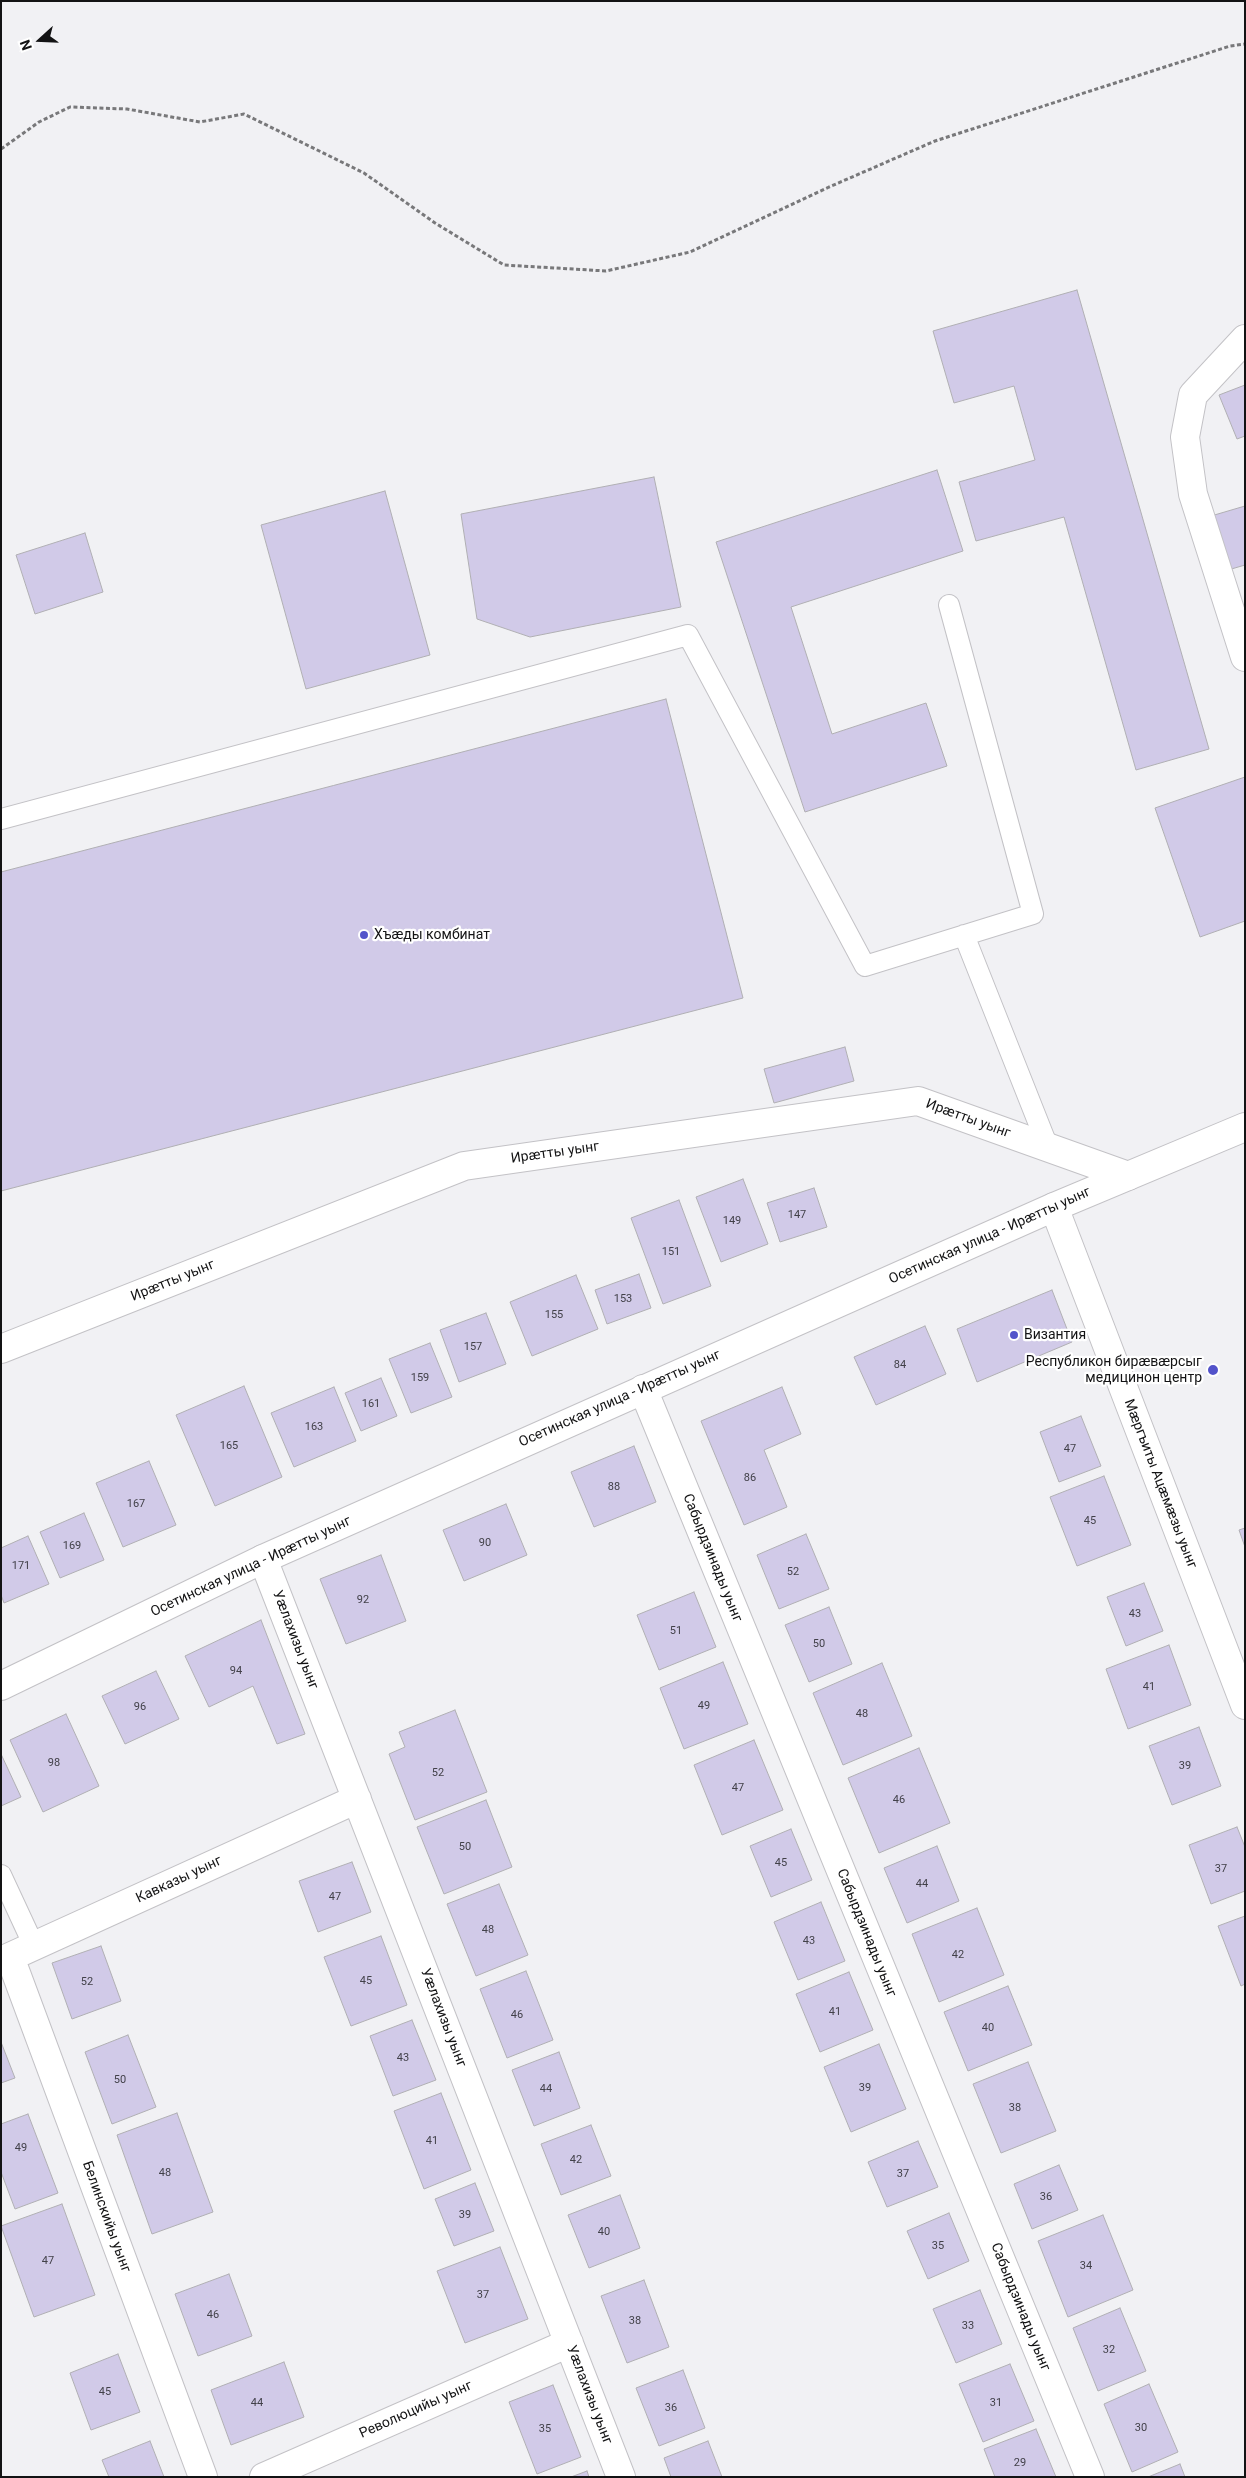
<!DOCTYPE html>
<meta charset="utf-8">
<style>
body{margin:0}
#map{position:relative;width:1246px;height:2478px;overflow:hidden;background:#f1f1f4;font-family:Roboto,sans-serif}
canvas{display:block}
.frame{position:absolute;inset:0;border:2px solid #131314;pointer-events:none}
.north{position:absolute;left:15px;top:15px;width:50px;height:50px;-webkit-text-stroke:4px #fff;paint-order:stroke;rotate:250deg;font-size:14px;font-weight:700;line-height:20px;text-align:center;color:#131314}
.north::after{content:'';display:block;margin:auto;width:18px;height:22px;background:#131314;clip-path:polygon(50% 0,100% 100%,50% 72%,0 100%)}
</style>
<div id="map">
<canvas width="1246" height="2478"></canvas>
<div class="frame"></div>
<div class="north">N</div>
</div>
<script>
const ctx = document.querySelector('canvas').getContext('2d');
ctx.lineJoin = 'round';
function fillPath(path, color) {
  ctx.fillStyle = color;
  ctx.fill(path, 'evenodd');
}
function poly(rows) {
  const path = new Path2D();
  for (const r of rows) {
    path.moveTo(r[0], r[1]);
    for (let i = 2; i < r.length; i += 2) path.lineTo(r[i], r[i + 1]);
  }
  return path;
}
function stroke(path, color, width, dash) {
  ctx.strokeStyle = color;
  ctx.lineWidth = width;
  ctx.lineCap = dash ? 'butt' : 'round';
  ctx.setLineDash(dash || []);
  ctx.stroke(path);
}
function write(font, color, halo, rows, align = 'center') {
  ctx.font = font + ' Roboto,sans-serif';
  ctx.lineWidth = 4.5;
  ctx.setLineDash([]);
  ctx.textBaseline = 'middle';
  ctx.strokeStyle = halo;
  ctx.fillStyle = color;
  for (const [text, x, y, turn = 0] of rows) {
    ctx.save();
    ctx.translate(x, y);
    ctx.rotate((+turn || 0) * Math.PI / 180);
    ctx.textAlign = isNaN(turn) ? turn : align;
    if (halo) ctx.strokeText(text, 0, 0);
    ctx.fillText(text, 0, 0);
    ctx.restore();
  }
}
const building = poly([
 [1077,290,1209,749,1136,770,1064,517,976,541,959,482,1035,460,1014,386,954,403,933,331,1077,290],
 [1245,385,1245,436,1237,439,1219,395,1245,385],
 [937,470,963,551,791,607,832,734,926,703,947,766,805,812,716,542,937,470],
 [654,477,681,607,530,637,477,619,461,514,654,477],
 [385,491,430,655,306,689,261,525,385,491],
 [1245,506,1245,565,1228,570,1211,516,1245,506],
 [85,533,103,592,35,614,16,555,85,533],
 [666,699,743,998,1,1191,1,872,666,699],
 [1245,777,1245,921,1200,937,1155,808,1245,777],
 [845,1047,854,1081,774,1103,764,1069,845,1047],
 [743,1179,768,1244,721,1262,696,1197,743,1179],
 [814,1188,827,1227,780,1242,767,1203,814,1188],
 [679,1200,711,1286,663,1304,631,1218,679,1200],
 [639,1274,651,1308,607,1324,595,1290,639,1274],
 [576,1275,598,1329,532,1356,510,1302,576,1275],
 [1052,1290,1072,1342,977,1382,957,1329,1052,1290],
 [486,1313,506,1364,459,1382,440,1330,486,1313],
 [925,1326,946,1374,876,1405,854,1357,925,1326],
 [430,1343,452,1397,411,1413,389,1359,430,1343],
 [381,1378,397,1416,361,1431,345,1393,381,1378],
 [244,1386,282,1477,215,1506,176,1415,244,1386],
 [334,1387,356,1441,294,1467,271,1413,334,1387],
 [782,1387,801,1434,764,1450,787,1507,744,1525,701,1421,782,1387],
 [1081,1416,1101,1466,1059,1482,1040,1432,1081,1416],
 [634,1446,656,1502,594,1527,571,1472,634,1446],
 [149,1461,176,1525,123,1547,96,1483,149,1461],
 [1104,1476,1131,1545,1077,1566,1050,1497,1104,1476],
 [506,1504,527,1555,464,1581,443,1530,506,1504],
 [84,1513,104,1560,60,1578,40,1532,84,1513],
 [1245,1528,1245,1547,1239,1530,1245,1528],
 [806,1534,829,1589,779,1609,757,1555,806,1534],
 [28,1536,49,1584,4,1603,1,1595,1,1548,28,1536],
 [381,1555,406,1621,346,1644,320,1579,381,1555],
 [1144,1583,1163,1631,1126,1646,1107,1597,1144,1583],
 [694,1592,716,1647,659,1670,637,1615,694,1592],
 [829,1607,852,1664,809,1682,785,1625,829,1607],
 [261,1620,305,1734,277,1744,253,1686,209,1707,185,1656,261,1620],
 [1169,1645,1191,1705,1128,1729,1106,1669,1169,1645],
 [723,1662,748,1724,684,1749,660,1688,723,1662],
 [882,1663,912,1736,843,1765,813,1693,882,1663],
 [156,1671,179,1719,125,1744,102,1696,156,1671],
 [455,1710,487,1792,415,1820,389,1754,405,1747,399,1732,455,1710],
 [66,1714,99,1786,43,1812,10,1740,66,1714],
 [1199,1727,1221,1786,1172,1805,1149,1746,1199,1727],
 [754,1740,783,1810,722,1835,694,1765,754,1740],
 [919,1748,950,1823,879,1853,848,1778,919,1748],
 [1,1754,21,1797,1,1806,1,1754],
 [486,1800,512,1867,444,1894,417,1827,486,1800],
 [1237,1827,1245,1847,1245,1891,1211,1904,1189,1845,1237,1827],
 [791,1829,812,1880,771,1897,750,1846,791,1829],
 [937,1846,959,1901,907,1923,884,1868,937,1846],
 [352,1862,371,1912,318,1932,299,1881,352,1862],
 [499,1884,528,1955,476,1976,447,1904,499,1884],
 [821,1902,845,1961,798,1980,774,1922,821,1902],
 [977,1908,1004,1975,939,2002,912,1934,977,1908],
 [1245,1916,1245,1984,1241,1986,1218,1926,1245,1916],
 [381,1936,407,2005,351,2026,324,1957,381,1936],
 [101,1946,121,2001,72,2019,52,1963,101,1946],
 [526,1971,553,2040,507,2058,480,1989,526,1971],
 [849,1972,873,2030,820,2052,796,1994,849,1972],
 [1008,1986,1032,2045,968,2071,944,2012,1008,1986],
 [412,2020,436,2080,393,2096,370,2036,412,2020],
 [128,2035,156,2107,112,2124,85,2052,128,2035],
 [1,2042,15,2078,1,2083,1,2042],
 [879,2044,906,2109,851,2132,824,2067,879,2044],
 [559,2052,580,2108,534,2126,512,2070,559,2052],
 [1028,2062,1056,2131,1001,2153,973,2084,1028,2062],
 [441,2093,471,2170,424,2189,394,2111,441,2093],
 [177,2113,213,2212,152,2234,117,2135,177,2113],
 [28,2114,58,2193,15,2209,1,2172,1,2124,28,2114],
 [591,2125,611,2176,561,2195,541,2144,591,2125],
 [918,2141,938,2187,887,2207,868,2162,918,2141],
 [1059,2165,1078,2210,1032,2229,1014,2184,1059,2165],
 [475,2183,494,2231,454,2246,435,2199,475,2183],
 [620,2195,640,2248,589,2268,568,2215,620,2195],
 [62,2204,95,2295,34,2317,1,2226,62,2204],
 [949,2213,969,2261,928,2279,907,2231,949,2213],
 [1103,2215,1133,2290,1068,2317,1038,2241,1103,2215],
 [500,2247,528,2319,465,2343,437,2271,500,2247],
 [229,2274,252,2336,198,2356,175,2294,229,2274],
 [644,2280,669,2347,627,2363,601,2296,644,2280],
 [980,2290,1002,2344,956,2363,933,2309,980,2290],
 [1120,2308,1146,2371,1098,2391,1073,2328,1120,2308],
 [118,2354,140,2412,91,2430,70,2373,118,2354],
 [284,2362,304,2417,231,2445,211,2390,284,2362],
 [1010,2364,1034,2421,983,2442,959,2384,1010,2364],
 [683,2370,705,2428,659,2446,636,2388,683,2370],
 [1149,2384,1178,2452,1132,2472,1104,2404,1149,2384],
 [553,2385,581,2457,537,2474,509,2402,553,2385],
 [1036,2429,1056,2477,995,2477,984,2449,1036,2429],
 [150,2441,164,2477,109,2477,102,2460,150,2441],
 [708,2441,722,2477,671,2477,664,2458,708,2441],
 [1180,2464,1185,2477,1148,2477,1180,2464],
 [587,2471,589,2477,571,2477,587,2471]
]);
const path = poly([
 [1,149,39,122,70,107,127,109,200,122,244,114,364,173,435,223,504,265,606,271,690,252,829,187,935,141,1230,46,1245,44]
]);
const service = poly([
 [1,819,688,635,865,966,1033,914,949,605],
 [964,935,1048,1147],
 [1,1875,34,1946]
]);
const minor = poly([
 [1245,339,1193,395,1185,437,1193,494,1245,657],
 [1054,1207,1245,1705],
 [1,1349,464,1166,918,1101,1128,1176],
 [643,1389,1090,2477],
 [263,1559,621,2477],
 [10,1957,203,2477],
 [1,1961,357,1799],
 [264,2477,569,2343]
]);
const tertiary = poly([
 [1,1686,263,1559,1054,1207,1245,1127]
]);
const markers = [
 [364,935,5,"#5353ca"],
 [1014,1335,5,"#5353ca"],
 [1213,1370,6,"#5353ca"]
];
const numberNames = [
 ["147",797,1215],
 ["149",732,1221],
 ["151",671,1252],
 ["153",623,1299],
 ["155",554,1315],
 ["157",473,1347],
 ["84",900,1365],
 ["159",420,1378],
 ["161",371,1404],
 ["163",314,1427],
 ["165",229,1446],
 ["47",1070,1449],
 ["86",750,1478],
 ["88",614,1487],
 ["167",136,1504],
 ["45",1090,1521],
 ["90",485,1543],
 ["169",72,1546],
 ["171",21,1566],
 ["52",793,1572],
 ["92",363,1600],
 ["43",1135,1614],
 ["51",676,1631],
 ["50",819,1644],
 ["94",236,1671],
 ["41",1149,1687],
 ["49",704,1706],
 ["96",140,1707],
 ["48",862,1714],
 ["98",54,1763],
 ["39",1185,1766],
 ["52",438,1773],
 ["47",738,1788],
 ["46",899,1800],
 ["50",465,1847],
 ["45",781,1863],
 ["37",1221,1869],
 ["44",922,1884],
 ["47",335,1897],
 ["48",488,1930],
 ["43",809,1941],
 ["42",958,1955],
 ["45",366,1981],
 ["52",87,1982],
 ["41",835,2012],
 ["46",517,2015],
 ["40",988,2028],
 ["43",403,2058],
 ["50",120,2080],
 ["39",865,2088],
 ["44",546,2089],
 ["38",1015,2108],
 ["41",432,2141],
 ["49",21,2148],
 ["42",576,2160],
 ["48",165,2173],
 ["37",903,2174],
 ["36",1046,2197],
 ["39",465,2215],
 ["40",604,2232],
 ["35",938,2246],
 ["47",48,2261],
 ["34",1086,2266],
 ["37",483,2295],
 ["46",213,2315],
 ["38",635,2321],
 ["33",968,2326],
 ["32",1109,2350],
 ["45",105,2392],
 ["44",257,2403],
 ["31",996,2403],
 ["36",671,2408],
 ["30",1141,2428],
 ["35",545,2429],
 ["29",1020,2463]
];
const poiNames = [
 ["Хъæды комбинат",374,935],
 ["Византия",1024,1335],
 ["Республикон бирæвæрсыг",1202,1362,"right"],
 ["медицинон центр",1202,1378,"right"]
];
const streetNames = [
 ["Ирæтты уынг",968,1119,20],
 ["Ирæтты уынг",555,1153,-8],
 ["Осетинская улица - Ирæтты уынг",990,1236,-24],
 ["Ирæтты уынг",173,1281,-22],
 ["Осетинская улица - Ирæтты уынг",620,1399,-24],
 ["Мӕргъиты Ацӕмӕзы уынг",1160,1484,69],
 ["Сабырдзинады уынг",712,1558,68],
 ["Осетинская улица - Ирæтты уынг",251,1567,-25],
 ["Уӕлахизы уынг",295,1640,69],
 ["Кавказы уынг",179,1880,-25],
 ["Сабырдзинады уынг",866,1933,68],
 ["Уӕлахизы уынг",443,2018,69],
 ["Белинскийы уынг",106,2217,70],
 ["Сабырдзинады уынг",1020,2307,68],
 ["Уӕлахизы уынг",589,2395,69],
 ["Революцийы уынг",416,2410,-24]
];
fillPath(building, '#d1cae8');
stroke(building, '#b0afb3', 1);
stroke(service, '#c3c2c6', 22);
stroke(minor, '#c3c2c6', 30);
stroke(tertiary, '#c3c2c6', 30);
stroke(path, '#78787a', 3, [4, 2.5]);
stroke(service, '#fff', 20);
stroke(minor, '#fff', 28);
stroke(tertiary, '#fff', 28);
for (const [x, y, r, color] of markers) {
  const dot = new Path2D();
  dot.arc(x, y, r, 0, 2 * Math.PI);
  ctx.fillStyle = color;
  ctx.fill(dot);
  stroke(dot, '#fff', 2);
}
write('11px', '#424149', null, numberNames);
write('14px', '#131314', '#fff', poiNames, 'left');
write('14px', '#131314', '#fff', streetNames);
</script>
